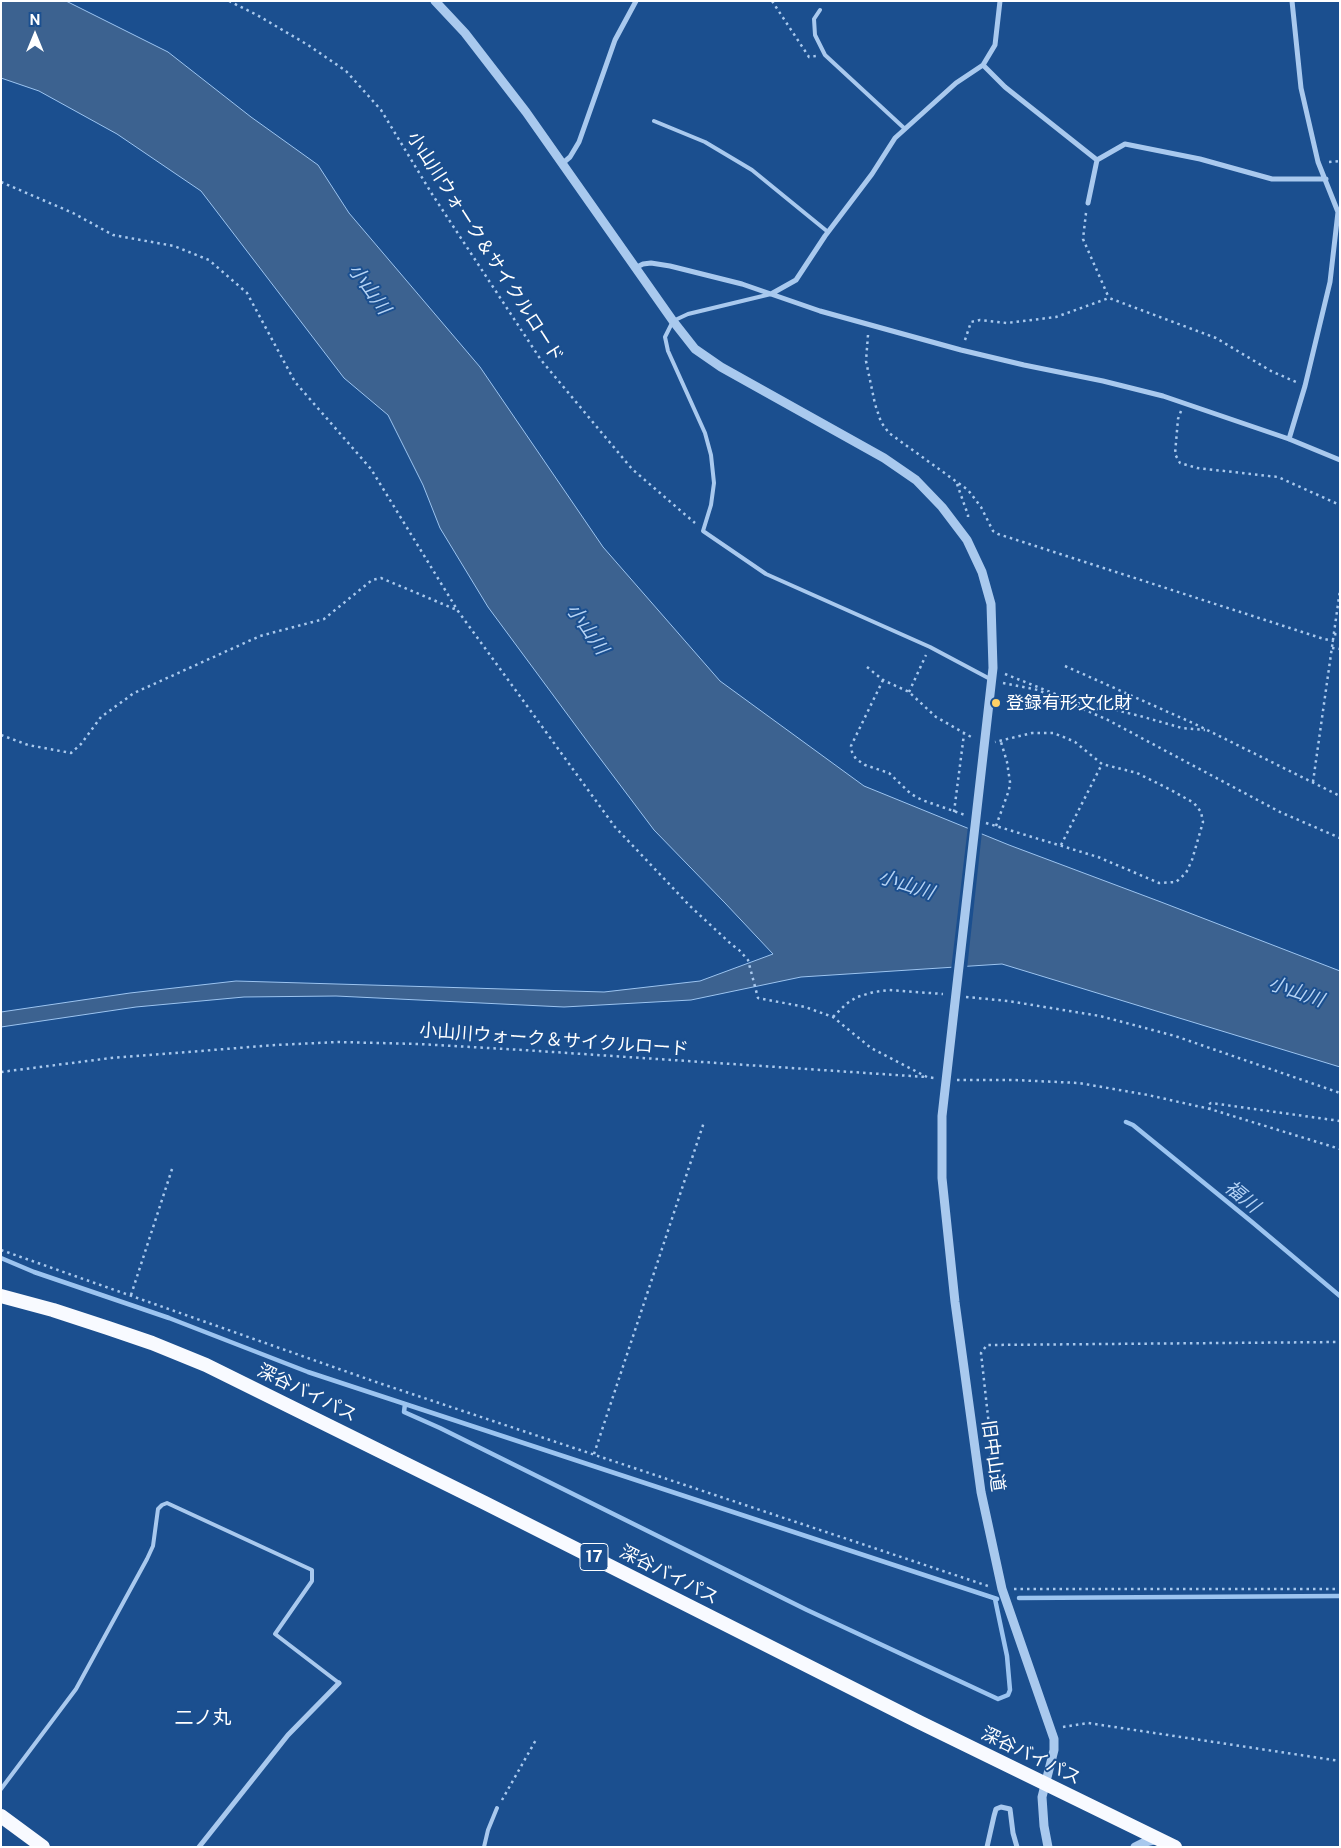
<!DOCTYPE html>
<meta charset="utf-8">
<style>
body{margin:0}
#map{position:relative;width:1341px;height:1848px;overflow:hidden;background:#1b4f8f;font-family:"Public Sans",sans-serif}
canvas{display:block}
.frame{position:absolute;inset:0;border:2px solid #fff;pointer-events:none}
.north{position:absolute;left:10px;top:10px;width:50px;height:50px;-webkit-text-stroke:4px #1b4f8f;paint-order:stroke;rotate:0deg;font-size:14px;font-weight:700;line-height:20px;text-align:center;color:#fff}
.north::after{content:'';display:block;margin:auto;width:18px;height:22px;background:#fff;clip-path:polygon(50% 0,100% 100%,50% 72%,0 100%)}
</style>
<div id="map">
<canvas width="1341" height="1848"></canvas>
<div class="frame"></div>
<div class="north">N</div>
</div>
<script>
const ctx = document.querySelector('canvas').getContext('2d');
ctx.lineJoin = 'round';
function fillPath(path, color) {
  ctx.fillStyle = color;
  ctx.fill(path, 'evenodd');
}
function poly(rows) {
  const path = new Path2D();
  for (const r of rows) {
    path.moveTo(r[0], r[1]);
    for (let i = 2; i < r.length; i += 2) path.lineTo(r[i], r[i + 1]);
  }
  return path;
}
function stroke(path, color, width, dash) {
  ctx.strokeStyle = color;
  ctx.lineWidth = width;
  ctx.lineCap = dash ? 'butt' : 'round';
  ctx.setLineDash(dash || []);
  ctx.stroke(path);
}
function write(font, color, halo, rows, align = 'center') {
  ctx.font = font + ' "Public Sans","Noto Sans JP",sans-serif';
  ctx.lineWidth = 4;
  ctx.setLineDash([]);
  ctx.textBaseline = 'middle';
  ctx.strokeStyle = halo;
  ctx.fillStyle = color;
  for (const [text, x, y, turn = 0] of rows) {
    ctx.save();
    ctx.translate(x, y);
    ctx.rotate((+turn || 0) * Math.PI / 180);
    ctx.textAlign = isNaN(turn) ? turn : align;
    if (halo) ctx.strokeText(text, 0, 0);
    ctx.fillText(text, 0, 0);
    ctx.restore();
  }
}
const water = poly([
 [1,1,66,1,168,52,251,117,318,165,349,213,480,367,603,547,720,681,864,786,1009,845,1161,902,1340,971,1340,1067,1002,964,801,977,691,1000,564,1007,336,996,244,997,136,1007,1,1027,1,1012,130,993,236,981,604,992,700,981,773,954,725,903,654,830,590,745,488,607,440,528,423,485,388,415,344,378,201,191,117,134,39,91,1,78,1,1]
]);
const pier = poly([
 [968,826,982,832,967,969,951,970]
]);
const stream = poly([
 [1126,1122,1133,1125,1252,1222,1340,1296],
 [1,1258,34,1272,169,1318,308,1372,997,1599],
 [405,1404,404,1412,440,1428,807,1610,998,1699,1008,1695,1010,1690,1007,1656,995,1599],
 [1019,1598,1340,1596]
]);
const path = poly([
 [229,1,257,15,308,45,346,71,381,110,432,194,541,360,632,469,695,523],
 [772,1,809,57,816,56],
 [1329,162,1340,161],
 [1,182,73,213,113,235,174,246,209,260,247,293,295,382,371,469,458,611,615,827,690,906,731,944,739,950,748,960,758,998,805,1007,833,1017,871,1048,927,1077,934,1078],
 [1086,213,1083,239,1109,298],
 [868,335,866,361,875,404,881,422,889,433,968,490,981,507,993,531,998,534,1324,639,1334,641],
 [965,340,971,322,980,320,1007,323,1056,317,1109,298,1216,338,1271,371,1296,382],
 [1181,411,1178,419,1175,454,1180,463,1197,468,1278,477,1340,505],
 [957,484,968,515,968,521],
 [1334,634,1340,635],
 [1332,648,1340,649],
 [1065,666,1195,724,1340,796],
 [867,667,883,680,909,692,936,717,973,738],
 [1005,674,1093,709,1111,709,1140,716,1182,728,1205,730],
 [883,680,851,746,852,752,856,759,865,765,889,773,911,794,922,800,965,815],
 [1003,683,1038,690,1106,719,1280,812,1340,838],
 [909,692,926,655],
 [1,735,28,745,71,753,81,744,101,717,134,693,260,636,324,619,372,580,381,578,457,610],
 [1313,782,1340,590],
 [954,812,964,734],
 [986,823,1098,857,1159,883,1176,882,1186,873,1192,860,1203,822,1201,812,1194,803,1171,790,1137,773,1102,764,1075,742,1066,738,1053,733,1032,733,995,742],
 [996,826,1009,790,1010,782,1007,762,1001,742],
 [1061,845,1102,764],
 [966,997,1008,1001,1100,1016,1175,1036,1340,1093],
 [833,1017,846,1004,857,997,874,992,889,990,943,994],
 [1,1072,111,1058,276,1045,338,1042,419,1044,523,1050,926,1077],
 [957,1080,1014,1080,1079,1083,1148,1095,1210,1109],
 [1340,1121,1211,1103,1208,1105,1210,1109,1340,1149],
 [1,1250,376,1382,988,1586],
 [131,1295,173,1166],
 [594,1454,704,1122],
 [990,1458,991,1444,981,1353,987,1345,1340,1342],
 [1014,1589,1340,1589],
 [1063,1727,1088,1723,1340,1761],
 [502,1800,537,1738]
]);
const service = poly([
 [820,10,814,19,815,35,825,55,904,128],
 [654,121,705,142,752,170,828,232],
 [771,294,688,314,673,321,665,337,668,351,705,433,711,455,714,483,711,505,703,531,766,574,930,647,992,680],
 [1,1789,76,1689,147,1559,153,1546,158,1509,162,1505,167,1503,312,1570,312,1581,275,1634,339,1683],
 [484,1847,488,1830,497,1808]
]);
const minor = poly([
 [983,65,1005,87,1097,160,1125,144,1200,159,1272,179,1326,179],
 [563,163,570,157,579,142,615,40,636,1],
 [1088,203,1097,160],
 [635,268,643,264,651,263,670,266,742,284,820,311,961,350,1024,365,1103,381,1163,396,1289,439,1340,460],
 [771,294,796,280,825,236,872,174,895,138,956,83,983,65,995,45,1000,1],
 [1289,439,1305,386,1330,282,1338,212,1318,162,1301,88,1292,1],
 [199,1847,288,1735,339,1683],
 [987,1847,994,1816,996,1809,1001,1807,1010,1809,1013,1833,1017,1847]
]);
const tertiary = poly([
 [435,1,465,33,526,112,673,321,695,349,721,367,884,458,916,480,942,507,967,540,982,572,991,604,993,668,942,1116,942,1178,955,1302,981,1492,1002,1589,1054,1739,1054,1750,1042,1797,1044,1826,1048,1847],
 [1135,1847,1145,1842,1159,1839]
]);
const trunk = poly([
 [1,1296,53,1310,108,1328,152,1343,206,1365,485,1503,919,1722,1175,1847],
 [1,1816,43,1847]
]);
const markers = [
 [996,703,5,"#ffd166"]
];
const shields = [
 [594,1557,28]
];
const shieldNames = [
 ["17",594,1557]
];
const streetNames = [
 ["小山川ウォーク＆サイクルロード",485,247,57],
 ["小山川ウォーク＆サイクルロード",554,1040,4],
 ["深谷バイパス",307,1393,26],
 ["旧中山道",993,1456,82],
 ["深谷バイパス",669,1575,27],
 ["深谷バイパス",1031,1756,26]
];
const poiNames = [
 ["登録有形文化財",1006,703]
];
const waterNames = [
 ["小山川",369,289,54],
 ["小山川",587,629,55],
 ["小山川",906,885,18],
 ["小山川",1296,992,19],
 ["福川",1242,1197,39]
];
const neighbourhoodNames = [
 ["二ノ丸",203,1718]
];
fillPath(water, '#3c6290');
stroke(water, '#9cc4f0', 1);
fillPath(pier, '#1b4f8f');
stroke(stream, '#9cc4f0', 4.5);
stroke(path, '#a9c9ee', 2.5, [2.5, 4]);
stroke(service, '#a9c9ee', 4);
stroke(minor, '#a9c9ee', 5);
stroke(tertiary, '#a9c9ee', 9);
stroke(trunk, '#f8faff', 14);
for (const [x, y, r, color] of markers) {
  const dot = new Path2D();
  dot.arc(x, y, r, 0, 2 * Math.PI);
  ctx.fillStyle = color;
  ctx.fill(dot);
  stroke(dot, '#1b4f8f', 2);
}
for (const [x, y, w] of shields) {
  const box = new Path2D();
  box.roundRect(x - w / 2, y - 13.5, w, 27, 4);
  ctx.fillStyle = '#1b4f8f';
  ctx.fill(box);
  stroke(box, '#fff', 1);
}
write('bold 16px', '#fff', null, shieldNames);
write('18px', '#fff', '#1b4f8f', streetNames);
write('18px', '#fff', '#1b4f8f', poiNames, 'left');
write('italic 19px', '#b5d3f5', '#1b4f8f', waterNames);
write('19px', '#fff', '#1b4f8f', neighbourhoodNames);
</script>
